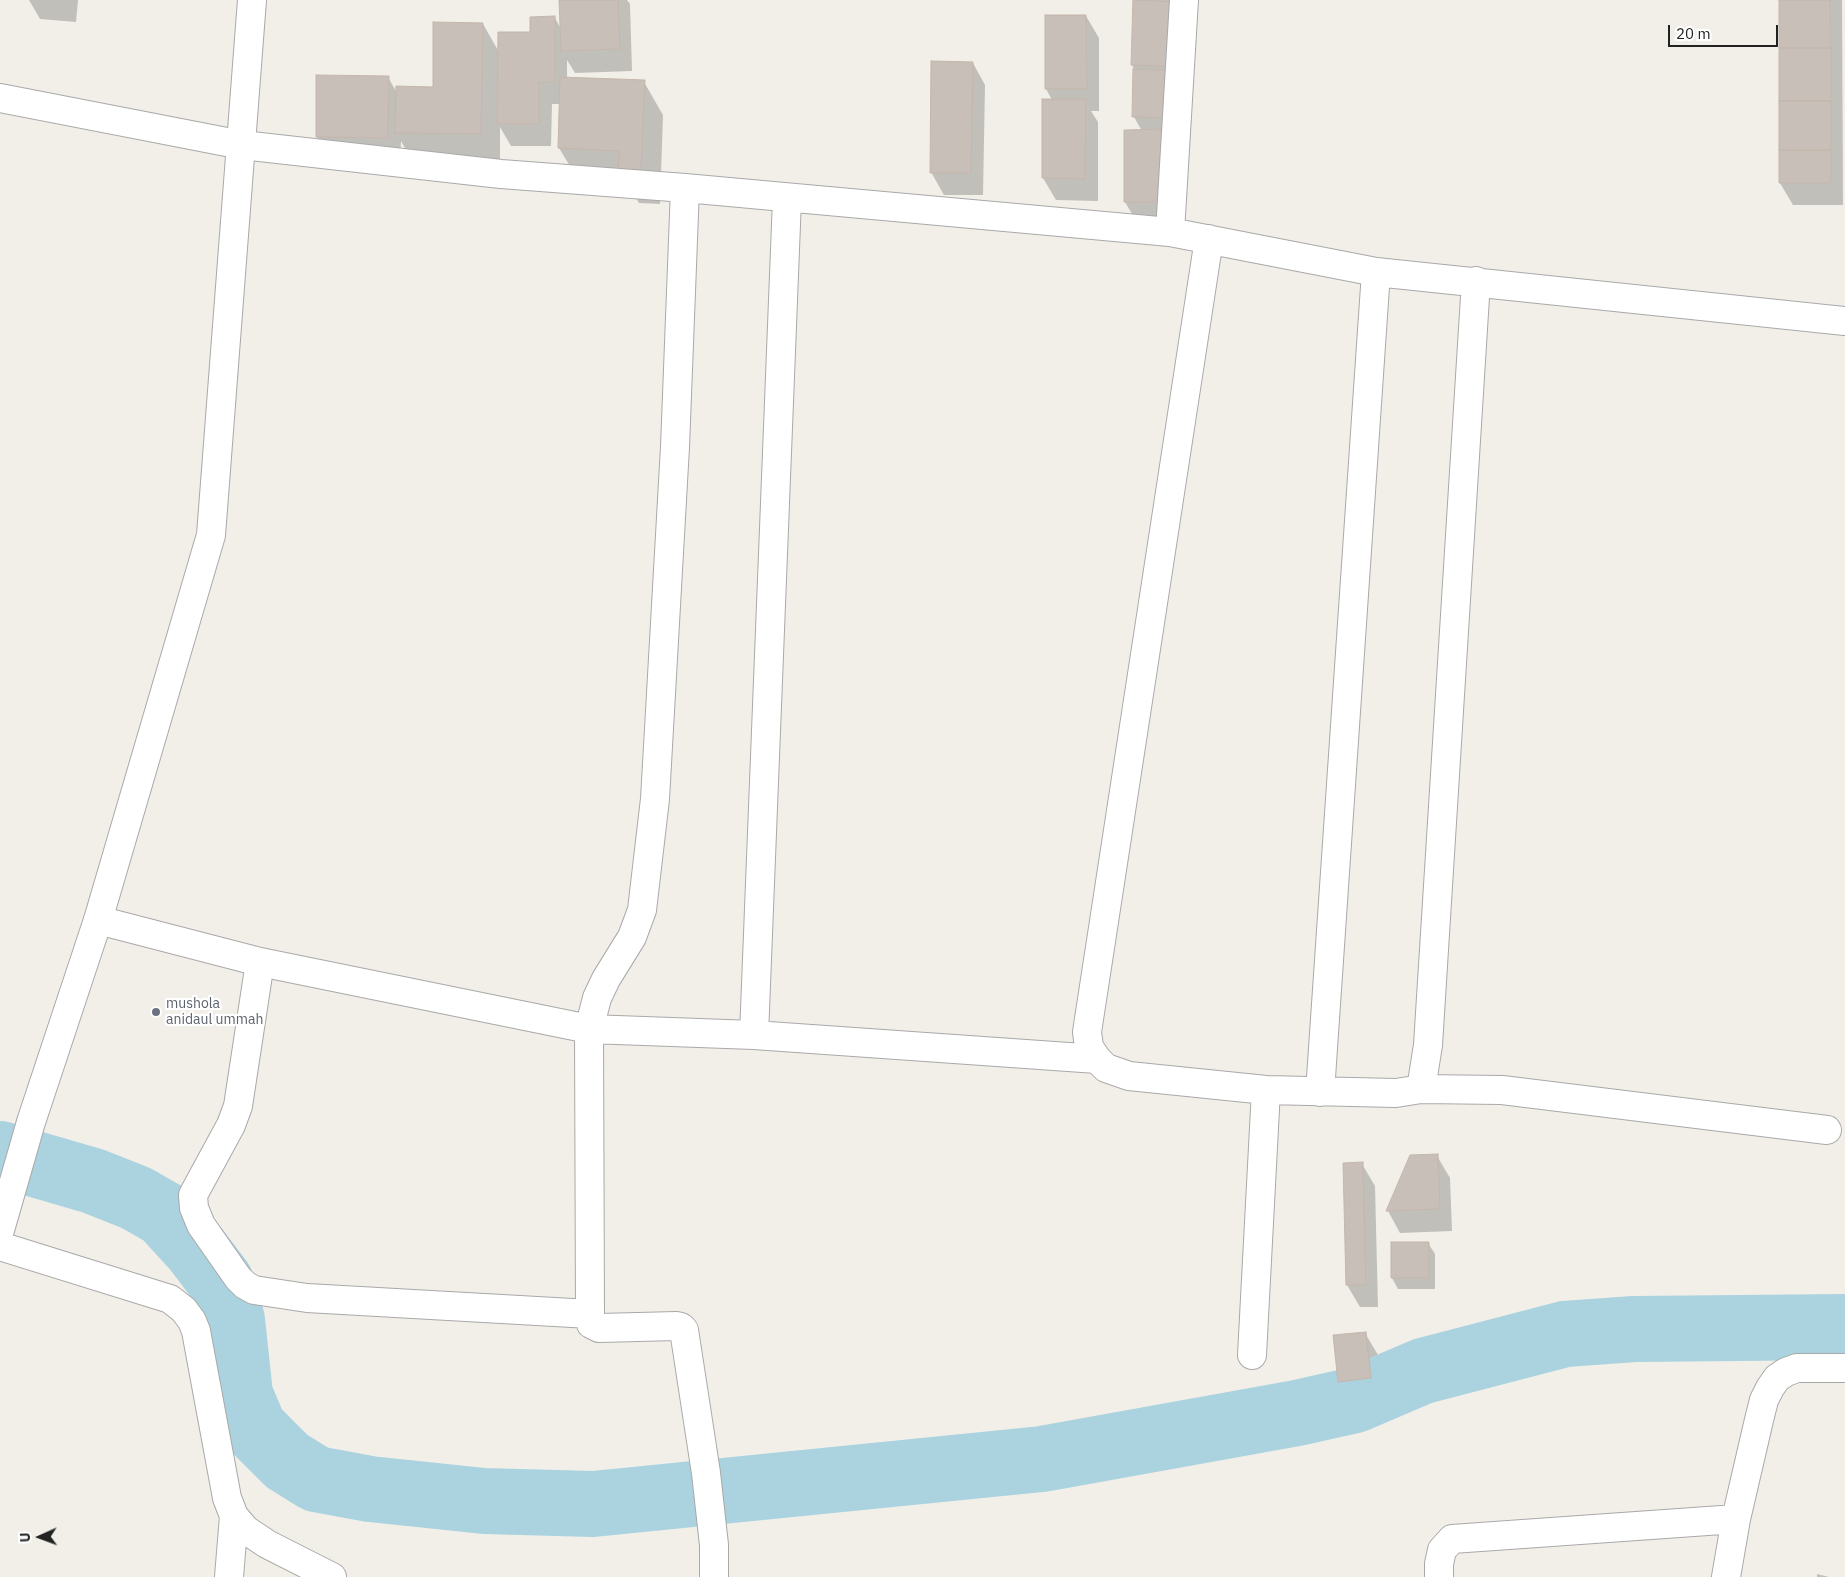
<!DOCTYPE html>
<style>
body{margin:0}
#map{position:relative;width:1845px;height:1577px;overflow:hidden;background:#f2efe9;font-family:"IBM Plex Sans",sans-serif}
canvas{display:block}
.north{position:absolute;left:15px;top:1512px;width:50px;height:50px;-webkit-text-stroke:4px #fff;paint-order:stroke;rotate:268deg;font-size:14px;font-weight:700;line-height:20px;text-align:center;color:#222}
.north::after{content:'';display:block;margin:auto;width:18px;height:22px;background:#222;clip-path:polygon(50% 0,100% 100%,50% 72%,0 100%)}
.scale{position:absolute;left:1668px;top:25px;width:110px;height:22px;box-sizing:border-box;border:2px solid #222;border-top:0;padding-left:6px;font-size:15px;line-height:18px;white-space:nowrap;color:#222;-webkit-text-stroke:4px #fff;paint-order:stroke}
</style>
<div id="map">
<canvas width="1845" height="1577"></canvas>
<div class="north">U</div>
<div class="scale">20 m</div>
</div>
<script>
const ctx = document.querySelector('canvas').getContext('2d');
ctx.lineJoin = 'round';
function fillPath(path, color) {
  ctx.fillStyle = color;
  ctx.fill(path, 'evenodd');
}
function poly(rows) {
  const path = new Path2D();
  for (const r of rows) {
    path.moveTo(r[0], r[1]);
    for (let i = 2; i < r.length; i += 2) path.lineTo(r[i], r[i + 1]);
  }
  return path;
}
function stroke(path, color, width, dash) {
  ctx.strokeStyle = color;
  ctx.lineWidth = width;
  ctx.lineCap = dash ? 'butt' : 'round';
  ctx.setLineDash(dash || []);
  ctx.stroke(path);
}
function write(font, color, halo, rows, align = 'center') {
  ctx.font = font + ' "IBM Plex Sans",sans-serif';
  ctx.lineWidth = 4.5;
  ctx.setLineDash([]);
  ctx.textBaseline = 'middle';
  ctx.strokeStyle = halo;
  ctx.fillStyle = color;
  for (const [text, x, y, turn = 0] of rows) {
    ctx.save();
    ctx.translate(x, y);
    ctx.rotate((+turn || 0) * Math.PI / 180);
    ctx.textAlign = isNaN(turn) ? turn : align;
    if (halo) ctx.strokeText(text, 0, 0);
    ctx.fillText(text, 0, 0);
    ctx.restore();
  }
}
const shadow = poly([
 [29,0,78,0,76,22,40,19],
 [561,0,627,0,630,4,632,71,575,73,567,60,567,79,644,82,663,115,660,204,639,203,627,183,579,181,559,148,561,104,552,104,551,146,511,146,500,127,500,167,415,166,401,141,400,160,330,159,317,137,388,77,397,93,434,88,483,24,499,52,555,18,561,29],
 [1134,0,1191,0,1179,224,1138,224,1125,202,1142,131,1134,117,1135,71,1132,65],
 [1780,0,1842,0,1843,205,1793,205,1780,183],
 [1046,16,1086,16,1099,38,1099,111,1091,111,1098,122,1098,201,1056,200,1043,178,1043,100,1052,100,1046,89],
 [973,63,985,85,983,195,944,195,931,172],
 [1437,1156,1450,1178,1452,1231,1400,1233,1388,1211,1411,1157],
 [1362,1164,1375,1186,1378,1307,1360,1307,1347,1285],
 [1428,1243,1435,1254,1435,1289,1398,1289,1392,1278],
 [1365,1333,1378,1355,1383,1400,1352,1404,1339,1381],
 [1817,1574,1829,1577,1817,1577]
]);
const river = poly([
 [0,1154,93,1181,136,1198,164,1214,196,1249,221,1282,232,1320,240,1395,254,1428,287,1461,316,1479,370,1489,484,1501,593,1504,1042,1459,1297,1413,1355,1400,1423,1371,1565,1334,1634,1329,1845,1327]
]);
const building = poly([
 [559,0,618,0,620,49,561,51,559,0],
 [1133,0,1178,2,1176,67,1131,65,1133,0],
 [1779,0,1830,0,1831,48,1779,48,1779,0],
 [1045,15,1086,15,1087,89,1045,89,1045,15],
 [555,16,555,82,539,82,539,124,497,124,498,32,530,32,530,17,555,16],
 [433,22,483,23,481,134,395,133,396,86,433,87,433,22],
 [1779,48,1831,48,1831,101,1779,101,1779,48],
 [931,61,973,62,971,173,930,173,931,61],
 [1133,69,1175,70,1175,118,1132,117,1133,69],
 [316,75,389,76,388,138,316,137,316,75],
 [560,77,645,80,641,171,618,170,619,151,558,148,560,77],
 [1042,99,1086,99,1085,179,1042,178,1042,99],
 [1779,101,1831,101,1831,150,1779,150,1779,101],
 [1167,129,1167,202,1124,202,1124,130,1167,129],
 [1779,150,1831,150,1831,183,1779,183,1779,150],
 [1438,1154,1440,1209,1386,1211,1410,1155,1438,1154],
 [1363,1162,1366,1285,1346,1285,1343,1163,1363,1162],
 [1391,1242,1429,1242,1429,1278,1391,1278,1391,1242],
 [1366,1332,1371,1378,1338,1382,1333,1335,1366,1332]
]);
const minor = poly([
 [0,98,242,145,501,174,685,188,1170,232,1376,272,1845,321],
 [685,188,675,447,655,799,642,910,632,937,606,979,597,998,589,1029,590,1314,591,1324,599,1328,677,1326,681,1327,684,1330,706,1473,714,1545,714,1577],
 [1170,232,1184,0],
 [1209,239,1087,1032,1089,1047,1097,1059,1106,1068,1129,1076,1266,1090,1396,1093,1421,1089,1428,1045,1476,281],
 [98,920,260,962,589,1029,754,1035,1097,1059],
 [260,962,238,1106,231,1125,193,1195,194,1208,201,1225,238,1278,245,1285,254,1290,307,1298,590,1314],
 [754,1035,787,199],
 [1421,1089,1502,1090,1827,1130],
 [1320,1092,1376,272],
 [0,1246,170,1299,184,1310,192,1321,196,1331,227,1498,234,1516,246,1530,267,1544,332,1577],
 [1252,1355,1266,1090],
 [229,1577,234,1516],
 [1439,1577,1439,1564,1442,1550,1452,1539,1736,1519],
 [1726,1577,1736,1519,1759,1420,1764,1400,1770,1388,1777,1378,1786,1372,1797,1368,1845,1368]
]);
const tertiary = poly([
 [0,1230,31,1122,98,920,211,535,252,0]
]);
const markers = [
 [156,1012,5,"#6b7280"]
];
const worshipNames = [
 ["mushola",166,1004],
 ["anidaul ummah",166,1020]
];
fillPath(shadow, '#0003');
stroke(river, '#aad3df', 66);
fillPath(building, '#c7bfb8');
stroke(building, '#c4b6ab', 1);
stroke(minor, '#a9a9a9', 30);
stroke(tertiary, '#a9a9a9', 30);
stroke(minor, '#fff', 28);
stroke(tertiary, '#fff', 28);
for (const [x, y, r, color] of markers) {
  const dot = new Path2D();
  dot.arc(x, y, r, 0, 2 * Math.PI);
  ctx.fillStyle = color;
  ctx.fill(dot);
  stroke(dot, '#fff', 2);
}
write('14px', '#5b616d', '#fff', worshipNames, 'left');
</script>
